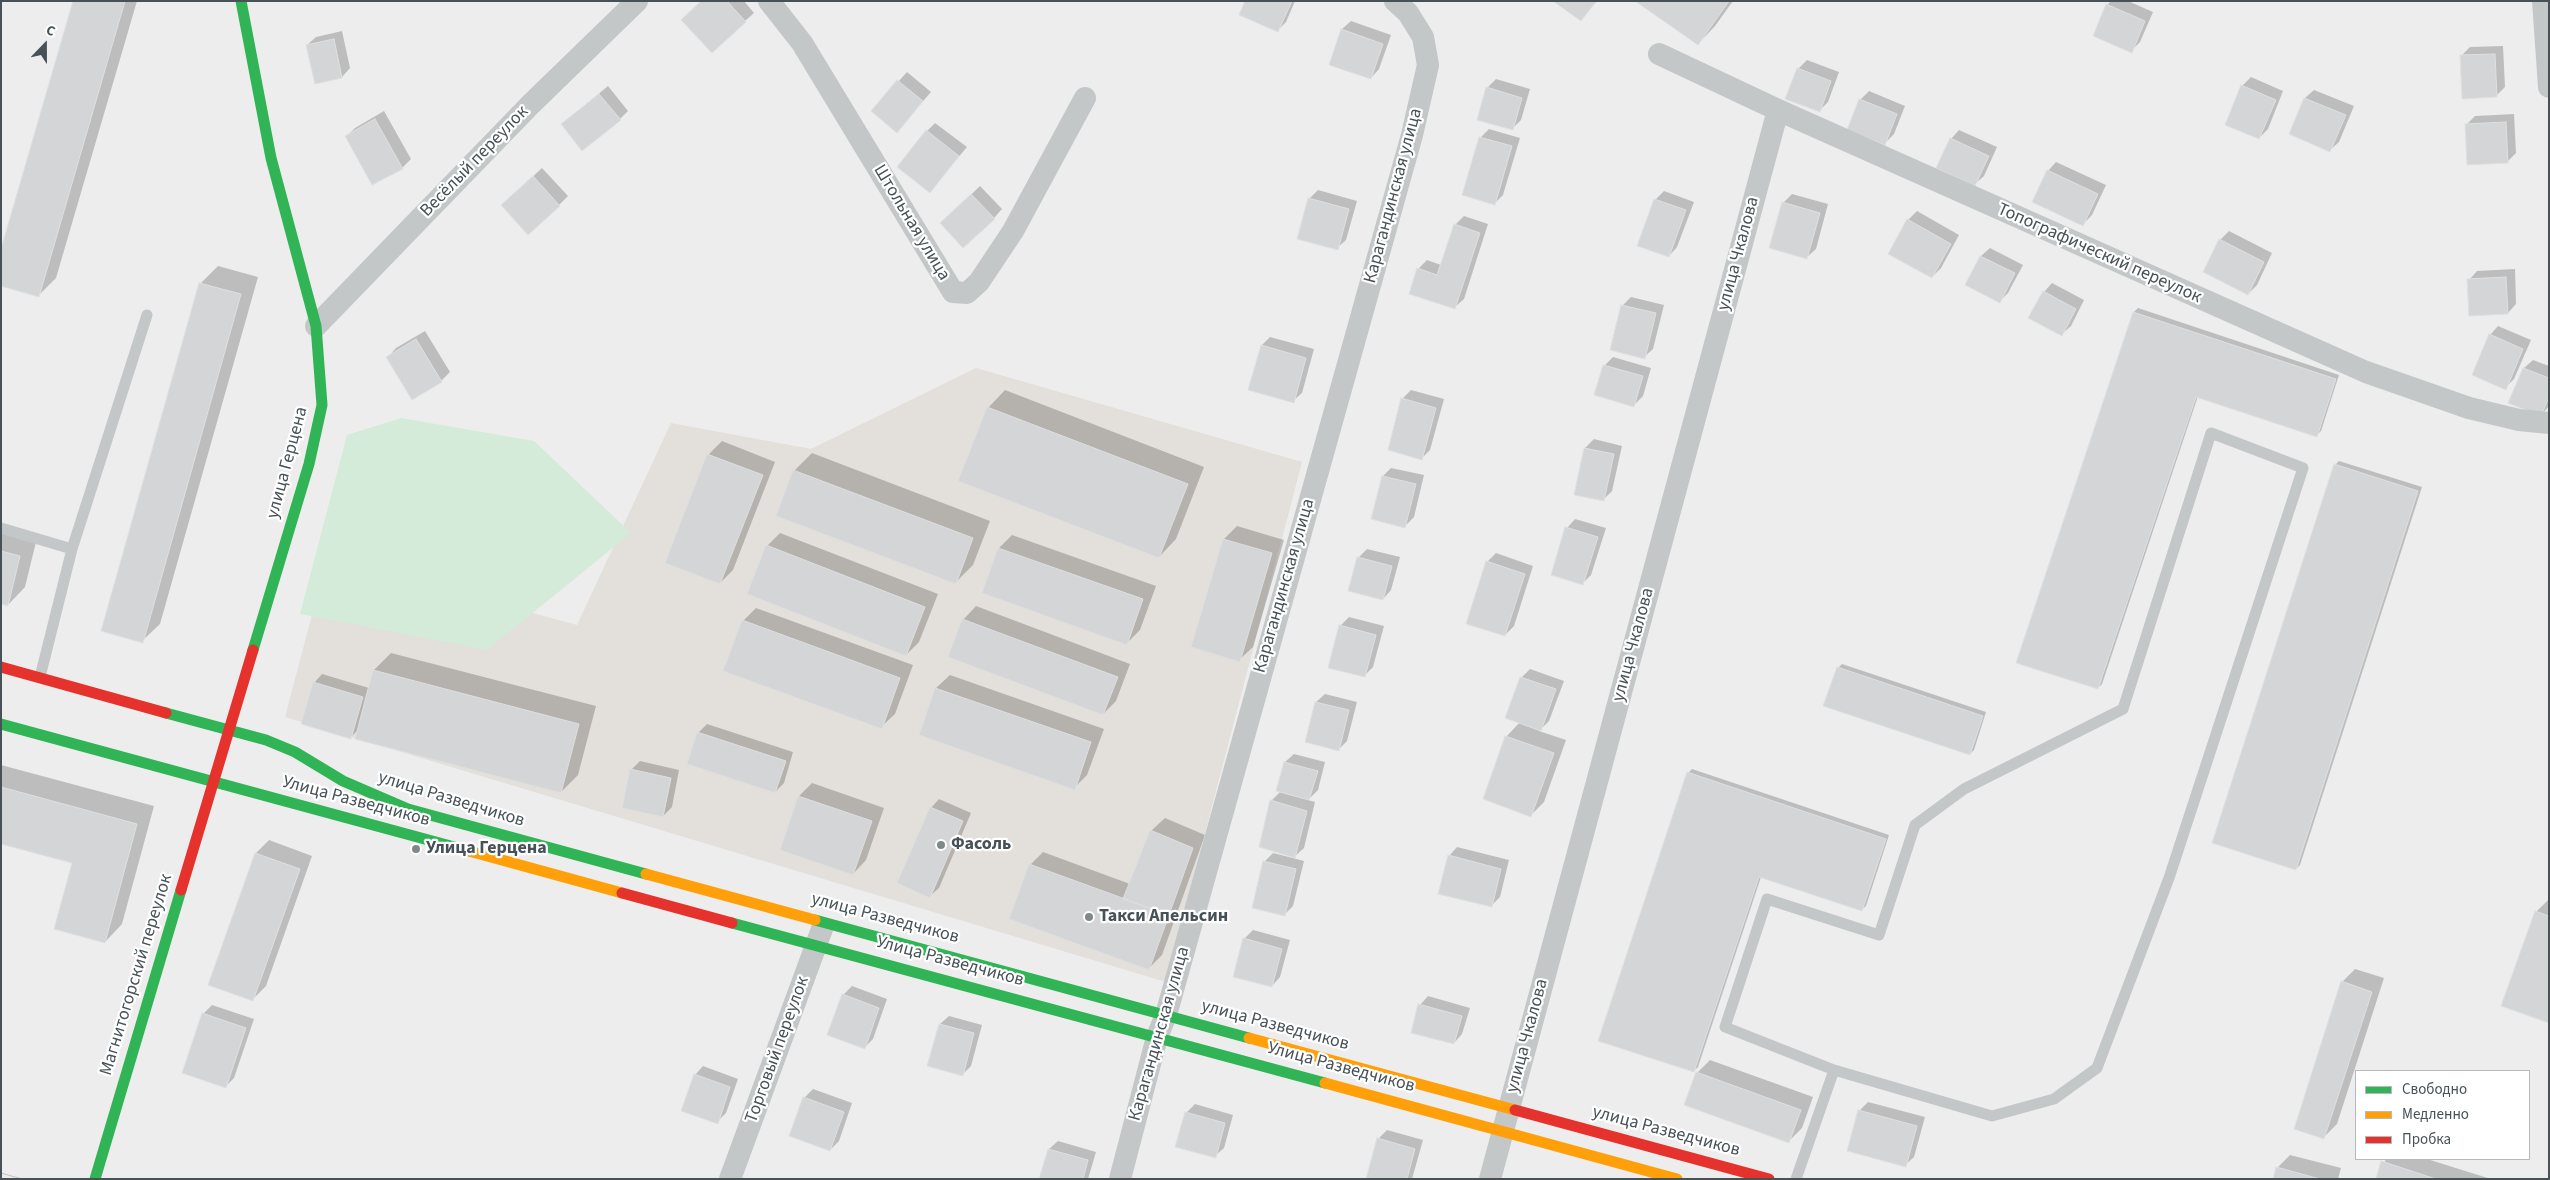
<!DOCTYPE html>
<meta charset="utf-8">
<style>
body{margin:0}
#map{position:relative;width:2550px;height:1180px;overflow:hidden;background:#ededed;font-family:"Source Sans 3",sans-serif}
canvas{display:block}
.frame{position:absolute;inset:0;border:2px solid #465257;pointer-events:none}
.legend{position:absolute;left:2355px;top:1070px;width:175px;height:90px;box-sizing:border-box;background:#fff;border:1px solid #b5babc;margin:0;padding:6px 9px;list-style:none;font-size:15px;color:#465257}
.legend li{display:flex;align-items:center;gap:10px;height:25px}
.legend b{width:25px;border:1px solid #b5babc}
.north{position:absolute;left:20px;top:20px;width:50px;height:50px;-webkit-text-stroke:4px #fff;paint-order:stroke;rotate:22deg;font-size:14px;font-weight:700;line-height:20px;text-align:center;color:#465257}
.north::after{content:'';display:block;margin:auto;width:18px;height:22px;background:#465257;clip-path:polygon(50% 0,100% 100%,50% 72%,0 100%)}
</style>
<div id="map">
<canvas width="2550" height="1180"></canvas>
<div class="frame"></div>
<ul class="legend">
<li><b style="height:6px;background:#30b455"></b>Свободно</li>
<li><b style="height:6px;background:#ff9f0a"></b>Медленно</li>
<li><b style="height:6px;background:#e5322d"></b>Пробка</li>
</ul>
<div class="north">С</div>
</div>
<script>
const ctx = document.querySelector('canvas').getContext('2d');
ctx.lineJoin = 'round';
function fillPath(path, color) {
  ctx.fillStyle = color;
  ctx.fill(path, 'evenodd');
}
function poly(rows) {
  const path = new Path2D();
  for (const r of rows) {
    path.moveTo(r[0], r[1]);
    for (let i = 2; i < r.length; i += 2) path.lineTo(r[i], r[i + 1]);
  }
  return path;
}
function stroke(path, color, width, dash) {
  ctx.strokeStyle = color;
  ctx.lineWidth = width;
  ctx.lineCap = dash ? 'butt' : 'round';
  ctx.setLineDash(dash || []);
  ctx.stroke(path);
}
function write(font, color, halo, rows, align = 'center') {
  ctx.font = font + ' "Source Sans 3",sans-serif';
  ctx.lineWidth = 4.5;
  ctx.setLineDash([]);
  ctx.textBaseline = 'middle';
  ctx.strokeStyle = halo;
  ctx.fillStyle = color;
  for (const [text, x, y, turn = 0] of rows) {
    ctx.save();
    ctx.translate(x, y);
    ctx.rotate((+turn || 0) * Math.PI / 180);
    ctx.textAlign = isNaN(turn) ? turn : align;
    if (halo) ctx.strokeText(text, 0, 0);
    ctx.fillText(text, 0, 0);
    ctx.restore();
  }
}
const commercial = poly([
 [976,368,1302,462,1166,982,285,717,327,558,577,625,671,423,811,449]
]);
const green = poly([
 [401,418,534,441,631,533,487,650,300,614,347,435]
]);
const shadow = poly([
 [74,1,137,1,56,278,39,295],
 [702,1,744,1,754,13,745,21],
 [1246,1,1295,1,1286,22,1277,31],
 [1555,1,1597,1,1581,20],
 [1637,1,1733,1,1715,26,1698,44],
 [2111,1,2128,1,2153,12,2140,42,2131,51,2107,5],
 [1351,21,1391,35,1379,69,1371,78,1330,64,1342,29],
 [342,31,350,68,342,77,307,45,316,37],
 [2503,46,2505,87,2496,96,2461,56,2470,47],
 [1807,60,1839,72,1828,102,1819,111,1798,69],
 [907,72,931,92,905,122,872,111],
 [2251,77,2283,91,2268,129,2259,138,2242,86],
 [1496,79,1530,89,1521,120,1512,129,1487,88],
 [608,86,628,111,620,119,562,124],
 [2314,90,2354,106,2339,142,2330,150,2290,134,2305,98],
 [1869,91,1905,106,1894,134,1885,143,1860,100],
 [384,111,411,159,402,168,347,136,355,128],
 [2514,114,2516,153,2507,162,2466,125,2475,116],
 [935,123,967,147,930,191,927,131],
 [1489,129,1520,138,1503,195,1495,203,1481,137],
 [1959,130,1997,147,1984,176,1975,184,1951,139],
 [2056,162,2106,185,2092,215,2083,224,2048,171],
 [542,168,568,196,559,205,511,197],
 [980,186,1002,209,994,218,950,215],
 [1318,190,1357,201,1346,240,1337,248,1299,238,1310,198],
 [1664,191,1694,202,1677,247,1669,256,1655,200],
 [1792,194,1828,204,1816,249,1807,257,1783,203],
 [1917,211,1959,235,1941,268,1932,277,1908,220],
 [1464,216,1488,224,1464,299,1455,307,1418,269,1427,260,1441,265,1455,225],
 [2229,231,2272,253,2257,285,2248,294,2220,240],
 [1990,248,2023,265,2008,293,2000,301,1967,285,1981,256],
 [218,266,258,277,160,624,142,641,201,283],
 [2515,269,2516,304,2508,313,2469,280,2477,271],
 [2052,283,2084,300,2071,326,2062,334,2044,292],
 [1631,297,1664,305,1653,349,1644,357,1622,306],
 [2138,308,2339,375,2321,431,2317,435,2198,396,2102,684,2098,688,2018,662,2134,312],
 [2498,326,2531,340,2514,379,2505,388,2490,335],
 [425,331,450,372,441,381,388,357,396,348],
 [1270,337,1314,349,1302,393,1293,401,1262,345],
 [1613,357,1651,368,1643,396,1634,405,1604,366],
 [2533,360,2549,366,2549,406,2541,415,2524,368],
 [1005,390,1204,467,1176,539,1159,557,988,408],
 [1411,390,1444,399,1430,450,1421,459,1402,399],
 [1594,439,1622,446,1612,491,1603,500,1575,494,1585,448],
 [722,441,775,462,733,570,720,583,708,455],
 [812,453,990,521,973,565,956,582,794,471],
 [2339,461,2422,487,2300,865,2296,869,2335,465],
 [1391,468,1424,475,1414,517,1405,526,1383,476],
 [1575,519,1606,528,1591,575,1583,583,1567,528],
 [1237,526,1284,540,1253,647,1239,660,1224,539],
 [1,529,37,538,25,587,8,605,1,603],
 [780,533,938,594,919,642,906,655,767,546],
 [1012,535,1156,586,1140,630,1127,643,983,592,999,548],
 [1367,549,1400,557,1391,590,1383,599,1358,558],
 [1496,553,1533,566,1514,626,1505,635,1487,562],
 [976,606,1130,664,1116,701,1103,714,963,620],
 [756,608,913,665,895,714,881,727,743,621],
 [1349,617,1384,626,1373,667,1364,676,1340,626],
 [391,653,596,706,578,775,561,792,358,730,351,737,314,683,322,674,369,688,374,670],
 [1842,664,1986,712,1974,750,1970,754,1838,668],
 [1530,669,1564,681,1549,721,1539,731,1566,740,1544,802,1531,815,1506,737,1520,722,1521,678],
 [950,675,1104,729,1087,775,1074,788,921,735,936,688],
 [1325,694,1357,702,1347,741,1338,750,1316,702],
 [707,724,793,752,784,783,775,792,698,733],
 [1294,754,1325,762,1318,790,1308,800,1315,802,1304,848,1293,858,1304,861,1293,906,1284,915,1264,862,1273,853,1293,858,1294,856,1271,801,1281,791,1285,762],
 [640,761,679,770,672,807,663,816,631,770],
 [1,765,154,806,122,924,105,942,74,862,1,843],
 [1692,769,1889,835,1866,906,1861,910,1761,877,1698,1067,1694,1071,1688,773],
 [812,783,884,808,866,860,853,874,781,849,799,796],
 [939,799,971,813,939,888,930,896,931,808],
 [1165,818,1205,835,1162,955,1149,968,1030,865,1043,852,1130,884,1151,831],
 [269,840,312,856,266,986,253,999,210,984,256,853],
 [1457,847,1509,860,1500,897,1491,906,1449,856],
 [2549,899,2549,1022,2536,912],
 [1253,930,1290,940,1280,977,1272,986,1244,939],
 [2355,969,2384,978,2337,1124,2324,1137,2342,982],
 [852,986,887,999,873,1039,865,1047,843,995],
 [1428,996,1470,1008,1462,1034,1454,1043,1420,1005],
 [212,1005,254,1019,234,1078,225,1087,203,1014],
 [949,1016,982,1025,971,1066,962,1075,940,1024],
 [1710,1060,1813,1097,1802,1128,1789,1141,1697,1073],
 [703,1066,738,1079,726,1113,717,1122,695,1075],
 [813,1089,852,1103,839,1141,830,1150,804,1098],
 [1868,1102,1925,1117,1914,1157,1905,1165,1859,1111],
 [1195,1104,1233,1115,1224,1148,1215,1156,1186,1113],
 [1387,1130,1423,1140,1412,1179,1367,1179,1378,1139],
 [1058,1141,1096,1152,1088,1179,1041,1179,1049,1149],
 [2290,1155,2341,1168,2338,1179,2274,1179,2277,1168],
 [2386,1159,2427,1159,2491,1179,2377,1179]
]);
const building = poly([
 [73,1,125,1,39,297,1,286,1,249,73,1],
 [701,1,727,1,746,22,712,53,681,20,701,1],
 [1245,1,1292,1,1278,32,1239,15,1245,1],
 [1553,1,1596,1,1581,21,1553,1],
 [1635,1,1729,1,1698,45,1635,1],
 [2106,4,2145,21,2132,53,2093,36,2106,4],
 [1341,29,1383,44,1371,79,1329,65,1341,29],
 [334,39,342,78,315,84,306,45,334,39],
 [2495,54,2497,97,2462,99,2460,55,2495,54],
 [1797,68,1831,81,1820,112,1785,99,1797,68],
 [897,80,923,101,897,133,871,111,897,80],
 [2241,85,2276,100,2259,139,2225,125,2241,85],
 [1486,87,1522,98,1513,130,1477,120,1486,87],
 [599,94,621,120,582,151,561,124,599,94],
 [2304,98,2346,115,2330,152,2289,134,2304,98],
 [1859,99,1897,114,1885,145,1847,130,1859,99],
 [375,119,403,169,372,185,345,136,375,119],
 [2506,122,2508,163,2467,165,2465,124,2506,122],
 [926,130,959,156,930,193,897,167,926,130],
 [1479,137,1512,146,1495,205,1462,195,1479,137],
 [1950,138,1989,156,1975,186,1936,168,1950,138],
 [2047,170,2098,194,2083,226,2032,202,2047,170],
 [533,176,560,206,528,235,501,205,533,176],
 [971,194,995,219,963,248,940,223,971,194],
 [1308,198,1349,209,1338,250,1297,239,1308,198],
 [1654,199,1686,210,1669,257,1637,246,1654,199],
 [1782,202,1820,213,1807,259,1769,248,1782,202],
 [1907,219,1951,244,1932,278,1888,254,1907,219],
 [1454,224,1480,233,1455,309,1409,294,1417,268,1437,275,1454,224],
 [2219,239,2264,262,2248,295,2203,272,2219,239],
 [1980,256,2015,273,2000,303,1965,285,1980,256],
 [2506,277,2508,314,2469,316,2467,279,2506,277],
 [199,283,241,294,143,643,101,631,199,283],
 [2043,291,2076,309,2062,336,2028,318,2043,291],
 [1621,305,1656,313,1645,359,1610,350,1621,305],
 [2133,312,2336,379,2317,437,2196,397,2098,689,2016,663,2133,312],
 [2489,334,2523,349,2506,390,2472,375,2489,334],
 [416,339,442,382,412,400,386,357,416,339],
 [1261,345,1306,358,1294,403,1248,390,1261,345],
 [1603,365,1643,376,1634,407,1594,395,1603,365],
 [2523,368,2549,378,2549,397,2541,416,2508,403,2523,368],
 [1401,398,1436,408,1422,460,1388,450,1401,398],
 [987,407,1188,484,1159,558,958,481,987,407],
 [1584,448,1614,454,1604,501,1574,495,1584,448],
 [707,454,763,475,720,584,665,563,707,454],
 [2334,464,2418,491,2296,870,2212,843,2334,464],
 [793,470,973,538,956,584,776,516,793,470],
 [1382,476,1416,484,1405,528,1371,519,1382,476],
 [1565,527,1598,537,1583,585,1551,575,1565,527],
 [1223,539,1272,553,1240,662,1191,647,1223,539],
 [766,545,925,607,906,656,747,594,766,545],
 [998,548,1143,599,1127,645,982,593,998,548],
 [1,551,20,556,8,606,1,604,1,551],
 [1357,557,1392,566,1383,600,1348,591,1357,557],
 [1486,561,1525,574,1505,636,1466,624,1486,561],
 [962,619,1118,677,1103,715,948,657,962,619],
 [742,620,900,678,882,729,723,671,742,620],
 [1339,625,1376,635,1365,677,1328,668,1339,625],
 [1837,667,1983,716,1970,755,1823,706,1837,667],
 [373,670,579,724,561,793,355,739,373,670],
 [1520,677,1556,689,1541,731,1505,718,1520,677],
 [313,682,363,697,351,739,301,724,313,682],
 [935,688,1091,742,1075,790,919,735,935,688],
 [1315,702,1349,710,1339,751,1305,742,1315,702],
 [697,732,786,761,775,793,687,764,697,732],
 [1505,736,1554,753,1531,817,1483,799,1505,736],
 [1284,762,1318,771,1309,800,1276,791,1284,762],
 [630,769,671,778,663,817,622,808,630,769],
 [1687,772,1886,839,1862,911,1759,877,1694,1072,1598,1041,1687,772],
 [1,787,137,824,105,943,54,929,72,863,1,844,1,787],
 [798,796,872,821,853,875,780,850,798,796],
 [1270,800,1307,811,1295,858,1259,847,1270,800],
 [930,807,963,821,930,898,897,883,930,807],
 [1150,830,1193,848,1169,915,1123,899,1150,830],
 [255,853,300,869,253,1001,208,985,255,853],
 [1448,855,1501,869,1492,907,1438,894,1448,855],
 [1263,861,1296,869,1285,916,1252,908,1263,861],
 [1029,864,1169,915,1149,970,1009,919,1029,864],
 [2535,911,2549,916,2549,1023,2501,1006,2535,911],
 [1243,938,1282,949,1272,987,1233,977,1243,938],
 [2341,981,2372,992,2324,1139,2294,1129,2341,981],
 [842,994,879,1008,865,1049,827,1035,842,994],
 [1418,1004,1462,1016,1454,1044,1411,1033,1418,1004],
 [202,1013,246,1028,226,1088,182,1073,202,1013],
 [939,1024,974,1033,963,1076,927,1066,939,1024],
 [1696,1072,1801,1110,1789,1143,1684,1105,1696,1072],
 [694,1074,730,1087,718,1124,681,1111,694,1074],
 [803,1097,844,1112,830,1151,789,1136,803,1097],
 [1858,1110,1917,1126,1906,1167,1847,1151,1858,1110],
 [1185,1112,1225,1123,1216,1158,1175,1147,1185,1112],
 [1377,1138,1415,1149,1407,1179,1366,1179,1377,1138],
 [1048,1149,1088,1160,1083,1179,1039,1179,1048,1149],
 [2381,1161,2436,1179,2376,1179,2381,1161],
 [2276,1167,2320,1179,2273,1179,2276,1167]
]);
const lane = poly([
 [1,528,72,549,40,677],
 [72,549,147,315],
 [1796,1179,1834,1070,1992,1116,2054,1099,2097,1068,2169,878,2303,468,2211,433,2123,709,1964,789,1915,825,1879,935,1767,899,1725,1027,1834,1070]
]);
const street = poly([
 [769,1,802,43,953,292,967,293,979,282,1013,231,1085,98],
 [2543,1,2549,87],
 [1659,54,1778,110,2366,372,2469,408,2519,420,2549,423],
 [316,326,530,105,637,1],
 [730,1179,822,929],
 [1120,1179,1157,1037,1166,1015,1412,135,1428,65,1423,37,1408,13,1395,1],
 [1490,1179,1778,110]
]);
const fast = poly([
 [241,1,271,158,316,326,322,405,309,464,253,650],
 [166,713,266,740,295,752,343,781,408,809,646,874],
 [1,724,469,851],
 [815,920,1249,1038],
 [732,923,1325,1083],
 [95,1179,181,890]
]);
const slow = poly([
 [469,851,622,893],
 [646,874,815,920],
 [1249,1038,1515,1110],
 [1325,1083,1677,1179]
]);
const jam = poly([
 [1,667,166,713],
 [181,890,253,650],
 [622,893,732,923],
 [1515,1110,1769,1179]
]);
const tram = poly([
 [1,1173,22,1179]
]);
const markers = [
 [941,845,5,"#80888c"],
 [416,849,5,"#80888c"],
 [1089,917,5,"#80888c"]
];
const streetNames = [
 ["Весёлый переулок",475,162,-46],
 ["Карагандинская улица",1394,196,-75],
 ["Штольная улица",911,223,59],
 ["улица Чкалова",1739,254,-75],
 ["Топографический переулок",2099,254,24],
 ["улица Герцена",288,463,-75],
 ["Карагандинская улица",1285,586,-74],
 ["улица Чкалова",1634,645,-75],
 ["улица Разведчиков",451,800,17],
 ["Улица Разведчиков",356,802,15],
 ["улица Разведчиков",885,919,15],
 ["Улица Разведчиков",950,962,15],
 ["Магнитогорский переулок",137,975,-73],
 ["улица Разведчиков",1275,1026,15],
 ["Карагандинская улица",1160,1034,-74],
 ["улица Чкалова",1528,1036,-75],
 ["Торговый переулок",778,1050,-70],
 ["Улица Разведчиков",1341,1068,15],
 ["улица Разведчиков",1666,1132,15]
];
const poiNames = [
 ["Фасоль",951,845],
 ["Улица Герцена",426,849],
 ["Такси Апельсин",1099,917]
];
fillPath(commercial, '#e3dfda');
fillPath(green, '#d3ebd8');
fillPath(shadow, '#0003');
fillPath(building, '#d3d5d6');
stroke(building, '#dedfe0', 1);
stroke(lane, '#c4c7c8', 11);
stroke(street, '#c4c7c8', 22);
stroke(fast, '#30b455', 11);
stroke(slow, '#ff9f0a', 11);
stroke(jam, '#e5322d', 11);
stroke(tram, '#c0c2c3', 1);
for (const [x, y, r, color] of markers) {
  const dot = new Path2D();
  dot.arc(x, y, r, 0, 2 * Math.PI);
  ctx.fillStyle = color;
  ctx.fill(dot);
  stroke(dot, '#fff', 2);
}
write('18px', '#465257', '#fff', streetNames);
write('bold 18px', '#465257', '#fff', poiNames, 'left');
</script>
